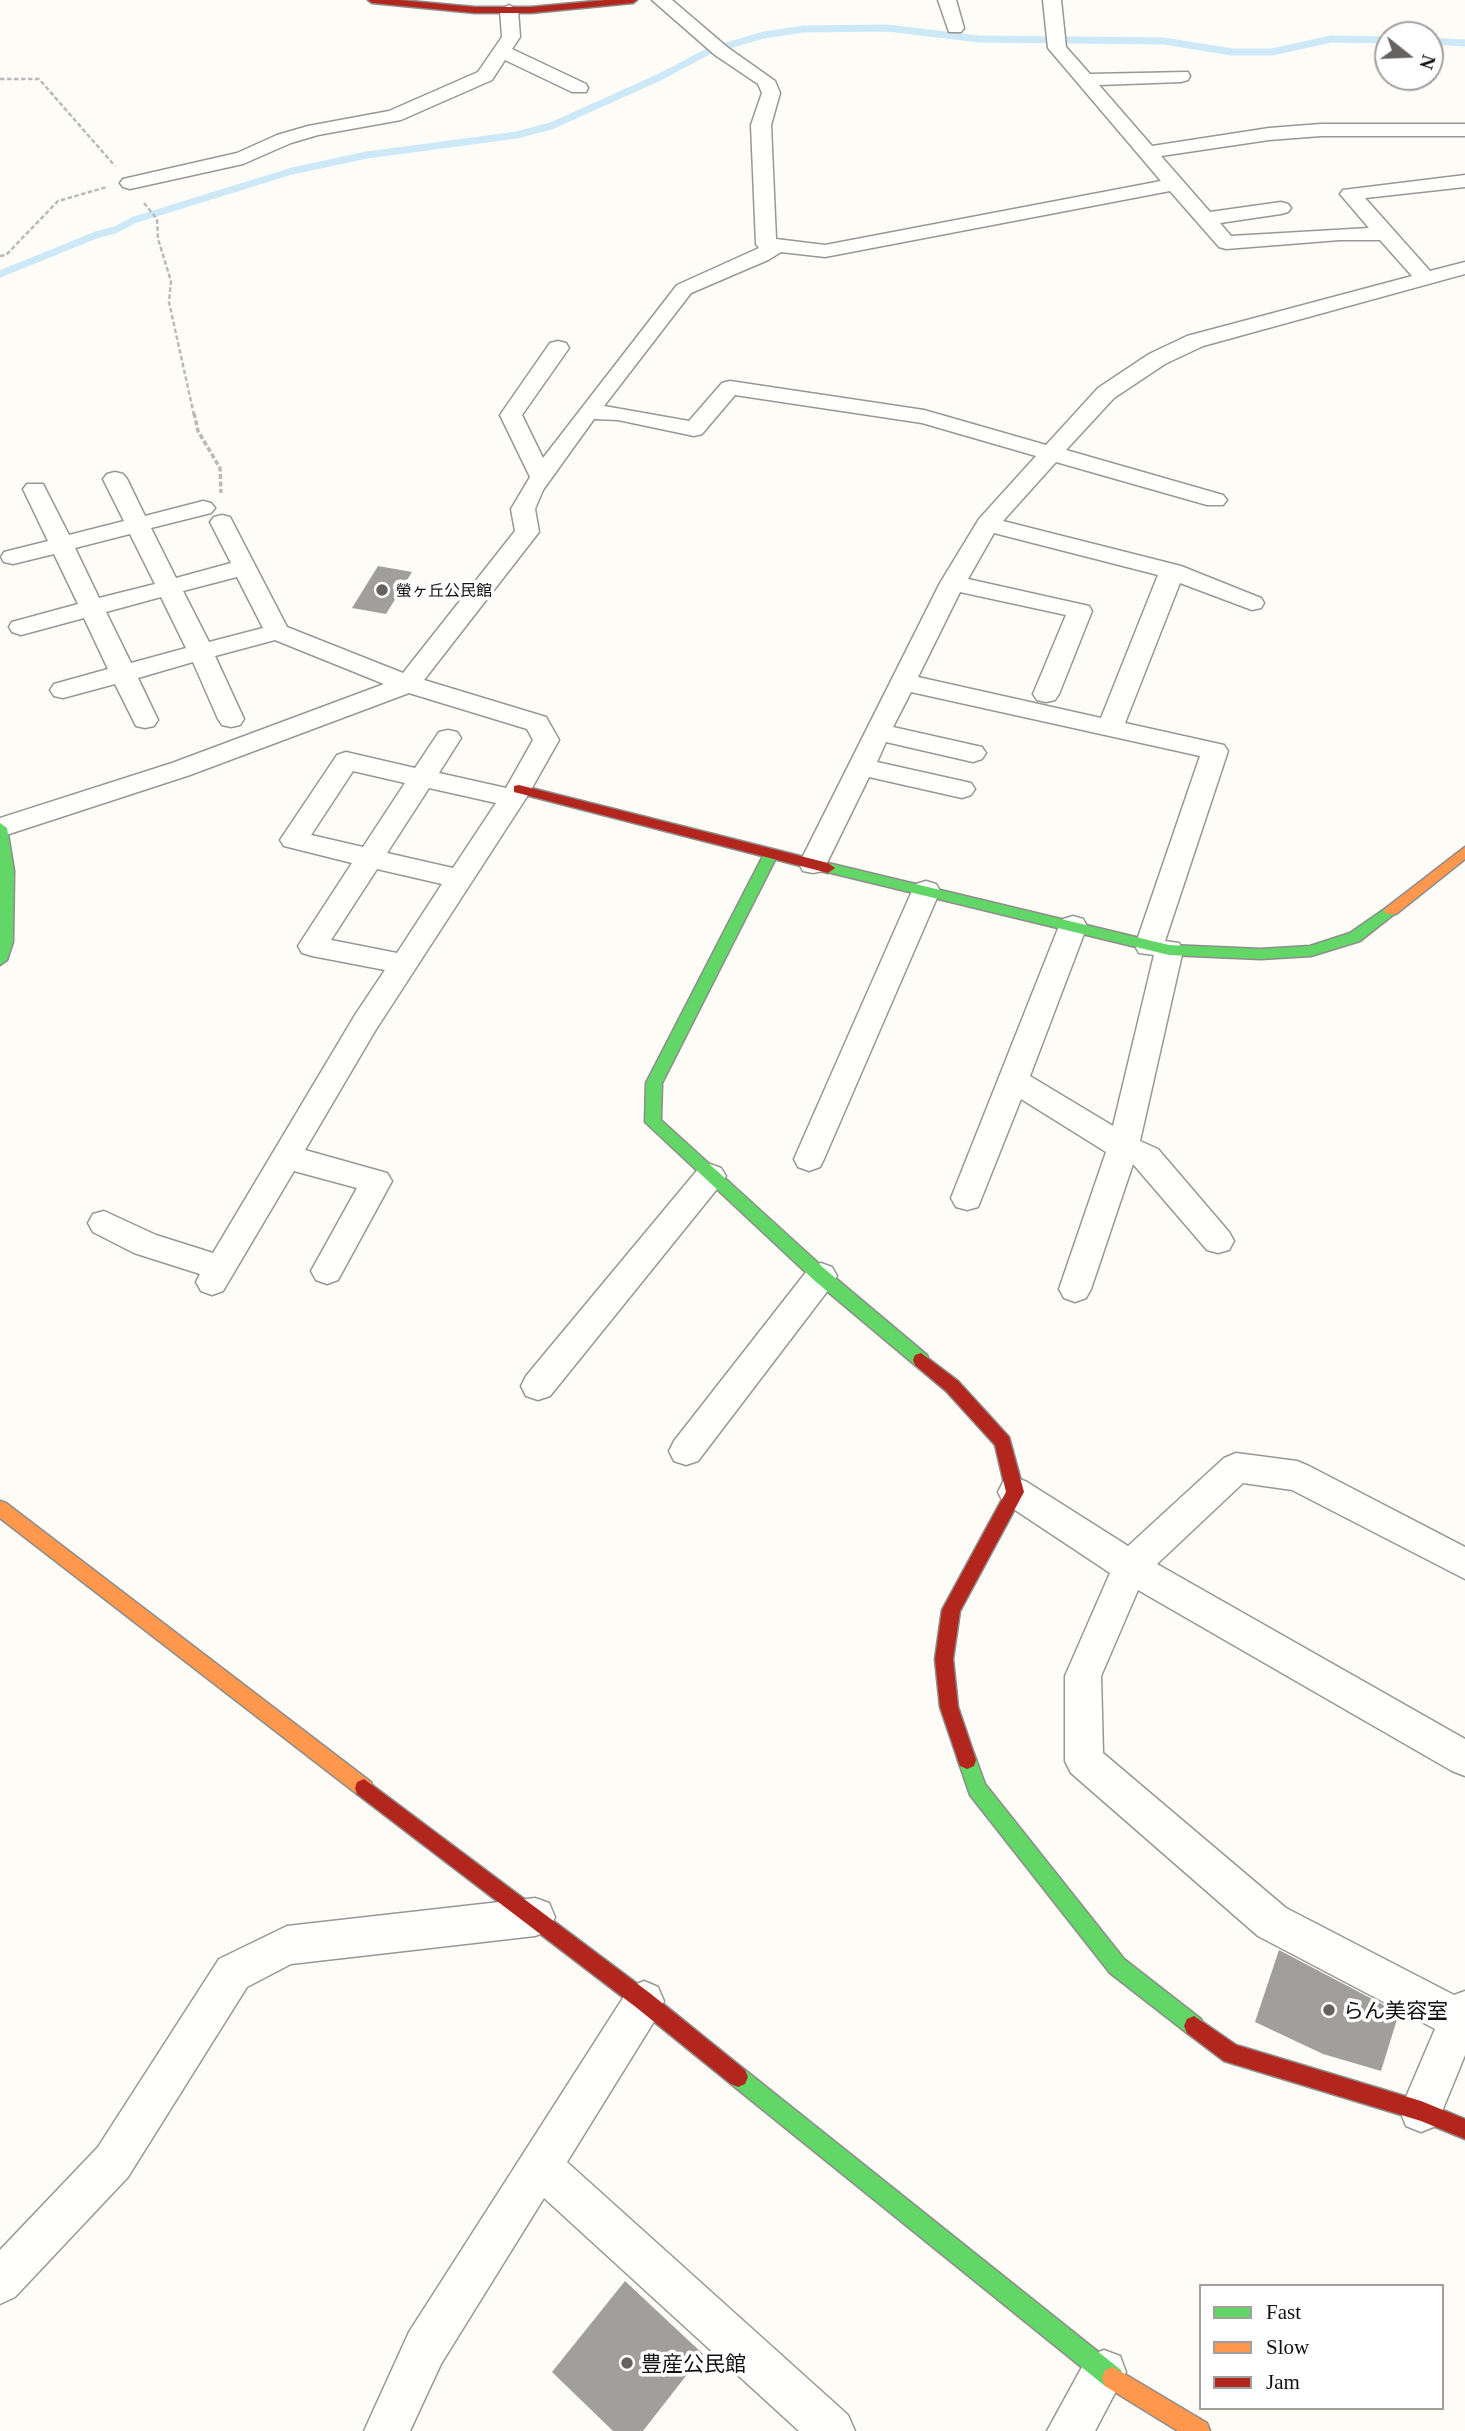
<!DOCTYPE html>
<meta charset="utf-8">
<style>
body{margin:0}
#map{position:relative;width:1465px;height:2431px;overflow:hidden;background:#fdfcf7;font-family:Georgia,serif}
canvas{display:block}
.legend{position:absolute;left:1199px;top:2284px;width:245px;height:126px;box-sizing:border-box;background:#fff;border:2px solid #a0a0a0;margin:0;padding:9px 12px;list-style:none;font-size:21px;color:#111}
.legend li{display:flex;align-items:center;gap:14px;height:35px}
.legend b{width:35px;border:2px solid #a0a0a0}
.north{position:absolute;left:1374px;top:21px;width:70px;height:70px;box-sizing:border-box;background:#fff;border:2px solid #a0a0a0;border-radius:50%;rotate:108deg;font-size:19px;font-weight:700;line-height:28px;text-align:center;color:#111}
.north::after{content:'';display:block;margin:auto;width:24px;height:32px;background:#646362;clip-path:polygon(50% 0,100% 100%,50% 72%,0 100%)}
</style>
<div id="map">
<canvas width="1465" height="2431"></canvas>
<ul class="legend">
<li><b style="height:9px;background:#63d668"></b>Fast</li>
<li><b style="height:9px;background:#ff974d"></b>Slow</li>
<li><b style="height:9px;background:#b3261e"></b>Jam</li>
</ul>
<div class="north">N</div>
</div>
<script>
const ctx = document.querySelector('canvas').getContext('2d');
ctx.lineJoin = 'round';
function poly(rows) {
  const path = new Path2D();
  for (const r of rows) {
    path.moveTo(r[0], r[1]);
    for (let i = 2; i < r.length; i += 2) path.lineTo(r[i], r[i + 1]);
  }
  return path;
}
function stroke(path, color, width, dash) {
  ctx.strokeStyle = color;
  ctx.lineWidth = width;
  ctx.lineCap = dash ? 'butt' : 'round';
  ctx.setLineDash(dash || []);
  ctx.stroke(path);
}
function fillPath(path, color) {
  ctx.fillStyle = color;
  ctx.fill(path, 'evenodd');
}
function write(font, color, halo, rows, align = 'center') {
  ctx.font = font + ' Georgia,"Noto Sans JP",serif';
  ctx.lineWidth = 7;
  ctx.setLineDash([]);
  ctx.textBaseline = 'middle';
  ctx.strokeStyle = halo;
  ctx.fillStyle = color;
  for (const [text, x, y, turn = 0] of rows) {
    ctx.save();
    ctx.translate(x, y);
    ctx.rotate((+turn || 0) * Math.PI / 180);
    ctx.textAlign = isNaN(turn) ? turn : align;
    if (halo) ctx.strokeText(text, 0, 0);
    ctx.fillText(text, 0, 0);
    ctx.restore();
  }
}
const stream = poly([
 [1430,41,1465,43],
 [0,274,96,235,115,230,134,220,292,171,367,155,517,135,551,126,660,77,709,51,764,35,804,29,887,28,979,39,1164,41,1232,52,1272,52,1331,39,1388,40]
]);
const building = poly([
 [378,566,412,572,386,614,352,608],
 [1279,1950,1399,2013,1381,2071,1323,2054,1255,2022],
 [625,2281,703,2354,643,2431,613,2431,552,2372]
]);
const pathFar1 = poly([
 [0,79,39,79,115,166],
 [144,203,157,219,158,239,171,281,169,302,194,415],
 [0,256,6,255,58,201,107,187]
]);
const path = poly([
 [194,413,198,431,220,468,221,493]
]);
const street = poly([
 [652,0,672,0,727,47,775,81,780,93,771,125,776,239,825,245,1161,181,1048,48,1043,0,1061,0,1066,47,1090,74,1188,72,1190,76,1188,80,1181,82,1099,85,1152,146,1269,128,1321,124,1465,124,1465,136,1321,136,1269,140,1161,156,1210,212,1281,202,1288,204,1291,208,1288,212,1281,214,1220,223,1231,236,1369,228,1340,194,1343,190,1465,175,1465,187,1365,198,1430,271,1465,262,1465,274,1203,346,1165,364,1114,398,1066,450,1223,495,1227,500,1223,505,1207,505,1056,462,1003,521,1181,566,1261,598,1264,603,1261,608,1252,610,1180,583,1125,723,1224,745,1228,751,1165,941,1179,943,1183,950,1140,1141,1158,1149,1229,1232,1234,1241,1229,1250,1218,1253,1207,1250,1133,1164,1091,1289,1086,1298,1075,1302,1064,1298,1059,1289,1106,1152,1021,1099,978,1207,967,1210,956,1207,951,1198,1059,926,1063,919,1073,916,1083,919,1087,926,1030,1076,1113,1126,1154,955,1139,953,1135,946,1200,756,911,692,893,727,982,747,986,753,982,759,973,762,886,742,877,762,971,783,975,789,971,795,962,798,869,777,823,871,813,873,803,871,799,864,940,583,979,519,1036,456,922,423,735,395,702,434,694,436,618,420,594,419,543,490,535,509,539,532,424,680,546,717,559,740,528,795,375,1031,305,1150,387,1173,392,1181,338,1280,327,1284,316,1280,311,1271,357,1188,294,1171,223,1291,212,1295,201,1291,196,1282,200,1274,134,1253,93,1232,88,1223,93,1214,104,1211,156,1235,213,1253,355,1015,385,970,312,956,302,953,298,946,352,863,284,846,280,840,337,755,346,752,415,768,439,732,448,730,457,732,461,738,439,773,506,788,533,740,527,729,409,693,190,775,0,837,0,818,172,763,384,684,275,640,215,656,244,719,240,725,231,727,222,725,218,719,193,662,138,678,158,720,154,726,145,728,136,726,115,684,63,698,54,696,50,690,54,684,108,669,84,618,21,635,12,632,9,627,12,622,78,604,54,554,13,564,4,562,1,557,4,552,48,541,23,489,27,484,43,484,69,535,124,521,103,479,107,474,115,472,123,474,127,479,145,516,203,501,211,503,215,508,211,513,151,528,176,578,231,563,210,522,214,517,222,515,230,517,287,627,403,673,515,531,511,509,530,477,500,415,550,343,558,341,566,343,569,348,522,415,543,458,677,285,759,248,756,244,751,125,762,93,758,84,715,55,652,0],
 [1170,191,1219,247,1226,249,1340,240,1380,240,1412,276,1187,336,1149,354,1098,388,1046,445,924,410,730,381,722,383,689,421,604,406,691,293,768,260,781,252,825,257,1170,191],
 [994,533,1158,575,1101,718,918,677,960,592,1066,615,1033,694,1037,700,1046,702,1055,700,1059,694,1092,611,1089,606,968,579,994,533],
 [130,534,155,584,99,598,75,548,130,534],
 [237,577,263,628,209,642,183,591,237,577],
 [161,597,186,648,131,663,106,612,161,597],
 [353,771,405,783,363,847,311,835,353,771],
 [429,788,496,803,453,868,387,853,429,788],
 [377,869,442,884,397,953,331,940,377,869],
 [938,0,956,0,964,28,961,32,949,32,938,0],
 [509,5,518,10,520,37,512,49,586,84,588,88,586,92,572,92,505,60,492,80,401,120,318,135,291,143,243,164,130,189,123,187,120,183,123,179,237,153,277,135,308,126,389,111,478,72,502,37,500,10,509,5],
 [926,881,936,884,940,891,824,1159,820,1167,809,1171,798,1167,794,1159,912,891,916,884,926,881],
 [710,1164,721,1168,726,1176,721,1184,550,1396,538,1400,526,1396,521,1386,526,1376,699,1168,710,1164],
 [821,1263,832,1267,837,1276,832,1285,698,1461,686,1465,674,1461,669,1451,674,1441,810,1267,821,1263],
 [1236,1453,1297,1461,1309,1466,1465,1547,1465,1579,1292,1490,1243,1483,1157,1564,1465,1739,1465,1776,1452,1771,1138,1590,1101,1676,1103,1753,1286,1908,1454,1995,1465,1991,1465,2055,1436,2126,1421,2132,1406,2126,1400,2111,1435,2029,1258,1936,1071,1773,1065,1761,1065,1676,1110,1573,1003,1502,998,1492,1003,1482,1015,1477,1027,1482,1128,1546,1224,1458,1236,1453],
 [535,1898,549,1903,555,1917,549,1931,535,1936,291,1964,247,1987,128,2177,15,2297,0,2304,0,2250,98,2147,219,1959,287,1926,535,1898],
 [644,1981,658,1987,664,2001,658,2015,567,2162,848,2415,855,2431,799,2431,544,2198,441,2364,410,2431,364,2431,409,2332,630,1987,644,1981],
 [1104,2350,1120,2356,1126,2372,1095,2431,1047,2431,1088,2356,1104,2350]
]);
const fast = poly([
 [0,823,7,828,14,871,13,942,7,960,0,965,0,823],
 [771,849,778,854,662,1083,661,1120,827,1271,927,1355,929,1360,927,1365,921,1367,915,1365,815,1281,645,1122,646,1083,764,854,771,849],
 [828,863,1169,945,1261,949,1310,946,1350,933,1386,908,1396,908,1398,911,1360,941,1311,956,1261,959,1169,955,823,871,821,868,828,863],
 [967,1751,974,1754,985,1784,1124,1959,1201,2019,1204,2026,1201,2033,1194,2036,1187,2033,1110,1973,970,1795,958,1760,960,1754,967,1751],
 [738,2067,745,2070,1121,2370,1124,2378,1121,2386,1113,2389,1105,2386,731,2084,728,2077,731,2070,738,2067]
]);
const slow = poly([
 [1465,847,1465,859,1396,914,1386,914,1384,911,1386,908,1465,847],
 [0,1501,6,1503,371,1782,373,1788,371,1794,364,1797,357,1794,0,1518,0,1501],
 [1113,2367,1207,2423,1210,2431,1178,2431,1105,2386,1102,2378,1105,2370,1113,2367]
]);
const jam = poly([
 [368,0,399,0,475,7,531,7,606,0,637,0,633,3,531,13,475,13,372,3,368,0],
 [519,785,828,863,835,868,828,873,514,792,514,786,519,785],
 [921,1353,958,1381,1009,1437,1024,1492,960,1611,953,1659,958,1707,976,1760,974,1766,967,1769,960,1766,958,1760,940,1707,935,1659,942,1610,1006,1492,995,1445,946,1391,915,1365,913,1360,915,1355,921,1353],
 [364,1779,651,1994,745,2070,748,2077,745,2084,738,2087,731,2084,637,2008,357,1794,355,1788,357,1782,364,1779],
 [1194,2016,1236,2045,1421,2101,1465,2119,1465,2139,1421,2121,1224,2061,1187,2033,1184,2026,1187,2019,1194,2016]
]);
const markers = [
 [382,590,7,"#646362"],
 [1329,2010,7,"#646362"],
 [627,2363,7,"#646362"]
];
const farPoinames = [
 ["螢ヶ丘公民館",396,590]
];
const nearPoinames = [
 ["らん美容室",1343,2010],
 ["豊産公民館",641,2363]
];
stroke(stream, '#cde8f7', 7);
fillPath(building, '#a19f9c');
stroke(street, '#979795', 3);
stroke(fast, '#8e8d8b', 3);
stroke(slow, '#8e8d8b', 3);
stroke(jam, '#8e8d8b', 3);
stroke(pathFar1, '#b9b9b8', 2.5, [4.5, 2.5]);
stroke(path, '#b9b9b8', 3.5, [5, 2.5]);
fillPath(street, '#fffffe');
fillPath(fast, '#63d668');
fillPath(slow, '#ff974d');
fillPath(jam, '#b3261e');
for (const [x, y, r, color] of markers) {
  const dot = new Path2D();
  dot.arc(x, y, r, 0, 2 * Math.PI);
  ctx.fillStyle = color;
  ctx.fill(dot);
  stroke(dot, '#fff', 2.5);
}
write('16px', '#111', '#fff', farPoinames, 'left');
write('21px', '#111', '#fff', nearPoinames, 'left');
</script>
